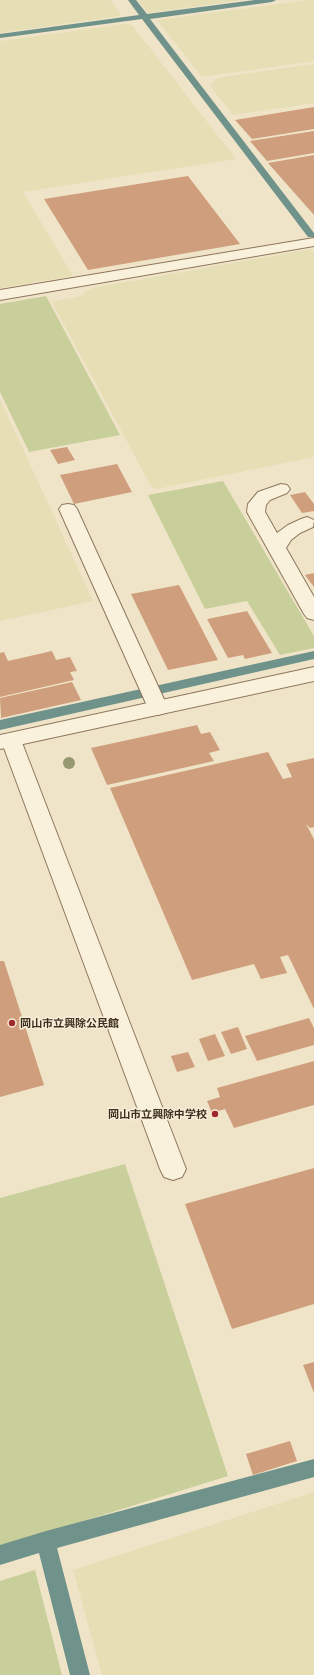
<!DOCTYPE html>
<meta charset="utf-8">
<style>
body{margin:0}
canvas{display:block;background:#f0e4c8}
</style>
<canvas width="314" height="1675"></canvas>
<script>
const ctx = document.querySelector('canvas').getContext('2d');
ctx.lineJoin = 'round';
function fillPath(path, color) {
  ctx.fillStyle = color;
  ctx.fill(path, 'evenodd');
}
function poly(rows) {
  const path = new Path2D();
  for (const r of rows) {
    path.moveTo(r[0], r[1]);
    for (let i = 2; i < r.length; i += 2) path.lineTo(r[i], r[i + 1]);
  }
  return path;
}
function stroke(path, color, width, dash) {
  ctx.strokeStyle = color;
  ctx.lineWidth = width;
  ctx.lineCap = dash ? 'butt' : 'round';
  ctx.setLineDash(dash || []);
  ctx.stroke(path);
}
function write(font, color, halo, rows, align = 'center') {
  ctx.font = font + ' Georgia,"Noto Sans JP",serif';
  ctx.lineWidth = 3;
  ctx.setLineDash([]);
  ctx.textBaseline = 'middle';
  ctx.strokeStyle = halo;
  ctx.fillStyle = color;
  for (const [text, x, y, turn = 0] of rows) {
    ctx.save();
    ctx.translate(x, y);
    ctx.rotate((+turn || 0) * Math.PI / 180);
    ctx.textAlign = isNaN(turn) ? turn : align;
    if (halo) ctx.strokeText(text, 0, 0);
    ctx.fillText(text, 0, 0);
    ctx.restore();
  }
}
const farmland = poly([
 [0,0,110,0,120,13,120,16,0,33],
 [138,0,244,0,148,13],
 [309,0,314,0,314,61,202,77,157,20],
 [125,24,132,25,236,159,23,192,73,276,0,288,0,41],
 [314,64,314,103,233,115,213,90,211,84,216,79,229,76],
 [311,249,314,253,314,457,157,489,151,486,52,302,78,297,92,288],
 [0,399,93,601,0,621],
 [314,1492,314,1675,102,1675,73,1570]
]);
const green = poly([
 [46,296,120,435,29,452,0,392,0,304],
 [223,481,314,636,314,648,280,655,247,601,205,609,148,495],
 [125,1164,228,1476,0,1547,0,1198],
 [35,1570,62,1675,0,1675,0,1581]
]);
const stream = poly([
 [128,0,136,0,147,14,255,0,276,0,272,2,150,19,314,233,314,237,308,237,142,19,0,38,0,34,139,15,128,0],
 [314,651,314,659,0,730,0,720,314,651],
 [314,1459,314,1477,57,1548,90,1675,70,1675,39,1553,0,1565,0,1545,46,1531,314,1459]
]);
const building = poly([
 [314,107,314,129,252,139,235,120],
 [314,131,314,153,267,161,250,141],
 [314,155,314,215,268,163],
 [188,176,240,244,88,270,44,199],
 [67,447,75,460,58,464,50,450],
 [117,464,132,492,74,504,60,475],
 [305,492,314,504,314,511,302,513,290,495],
 [314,573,314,587,305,575],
 [179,585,218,660,168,670,131,594],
 [247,611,272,653,245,659,243,655,228,658,207,619],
 [52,651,56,660,70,657,77,671,70,672,74,680,0,697,0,653,4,652,8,661],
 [72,682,81,700,1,718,0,698],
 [197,725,201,734,210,732,220,750,209,753,214,761,107,785,91,748],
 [268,752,283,779,292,777,286,764,314,758,314,827,310,828,306,824,314,839,314,1009,288,955,280,957,287,973,261,979,254,964,192,980,110,788],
 [0,961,4,961,44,1085,0,1097],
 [309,1018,314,1028,314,1045,257,1061,245,1036],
 [238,1027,247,1049,231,1054,221,1032],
 [215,1034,225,1056,208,1061,199,1039],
 [188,1052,195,1067,177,1072,171,1056],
 [314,1061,314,1105,234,1128,225,1109,212,1113,207,1101,220,1097,217,1088],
 [314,1168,314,1304,232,1329,185,1204],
 [314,1362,314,1393,303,1365],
 [290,1441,297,1461,253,1475,246,1454]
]);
const lane = poly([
 [281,484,287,485,290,489,287,493,270,500,266,505,265,512,277,533,288,525,301,519,307,517,314,520,313,527,300,533,291,540,286,548,314,597,314,620,307,618,304,614,247,512,248,504,258,492,281,484],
 [68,504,74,505,77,509,168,708,165,713,158,715,151,713,148,708,59,509,62,505,68,504],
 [11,733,18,735,21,740,186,1169,182,1177,173,1180,164,1177,160,1169,1,740,4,735,11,733]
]);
const street = poly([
 [314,238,314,246,0,300,0,290,314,238],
 [314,667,314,681,0,749,0,735,314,667]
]);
const trees = [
 [69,763]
];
const markers = [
 [12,1023,4,"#9e2a2b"],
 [215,1114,4,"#9e2a2b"]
];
const poiNames = [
 ["岡山市立興除公民館",20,1023],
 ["岡山市立興除中学校",207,1114,"right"]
];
fillPath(farmland, '#e6deb5');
fillPath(green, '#c9cf9b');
fillPath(stream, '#6f938a');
fillPath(building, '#cf9f7d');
stroke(lane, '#8d765c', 2);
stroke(street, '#8d765c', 2);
fillPath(lane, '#faf1dc');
fillPath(street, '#faf1dc');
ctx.fillStyle = '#96986f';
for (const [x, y] of trees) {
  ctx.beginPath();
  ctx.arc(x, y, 6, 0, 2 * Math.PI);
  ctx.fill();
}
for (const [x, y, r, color] of markers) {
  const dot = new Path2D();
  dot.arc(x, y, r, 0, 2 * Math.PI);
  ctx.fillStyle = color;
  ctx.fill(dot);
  stroke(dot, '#f7eed8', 1.5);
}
write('bold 11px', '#3d2e20', '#f7eed8', poiNames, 'left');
</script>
